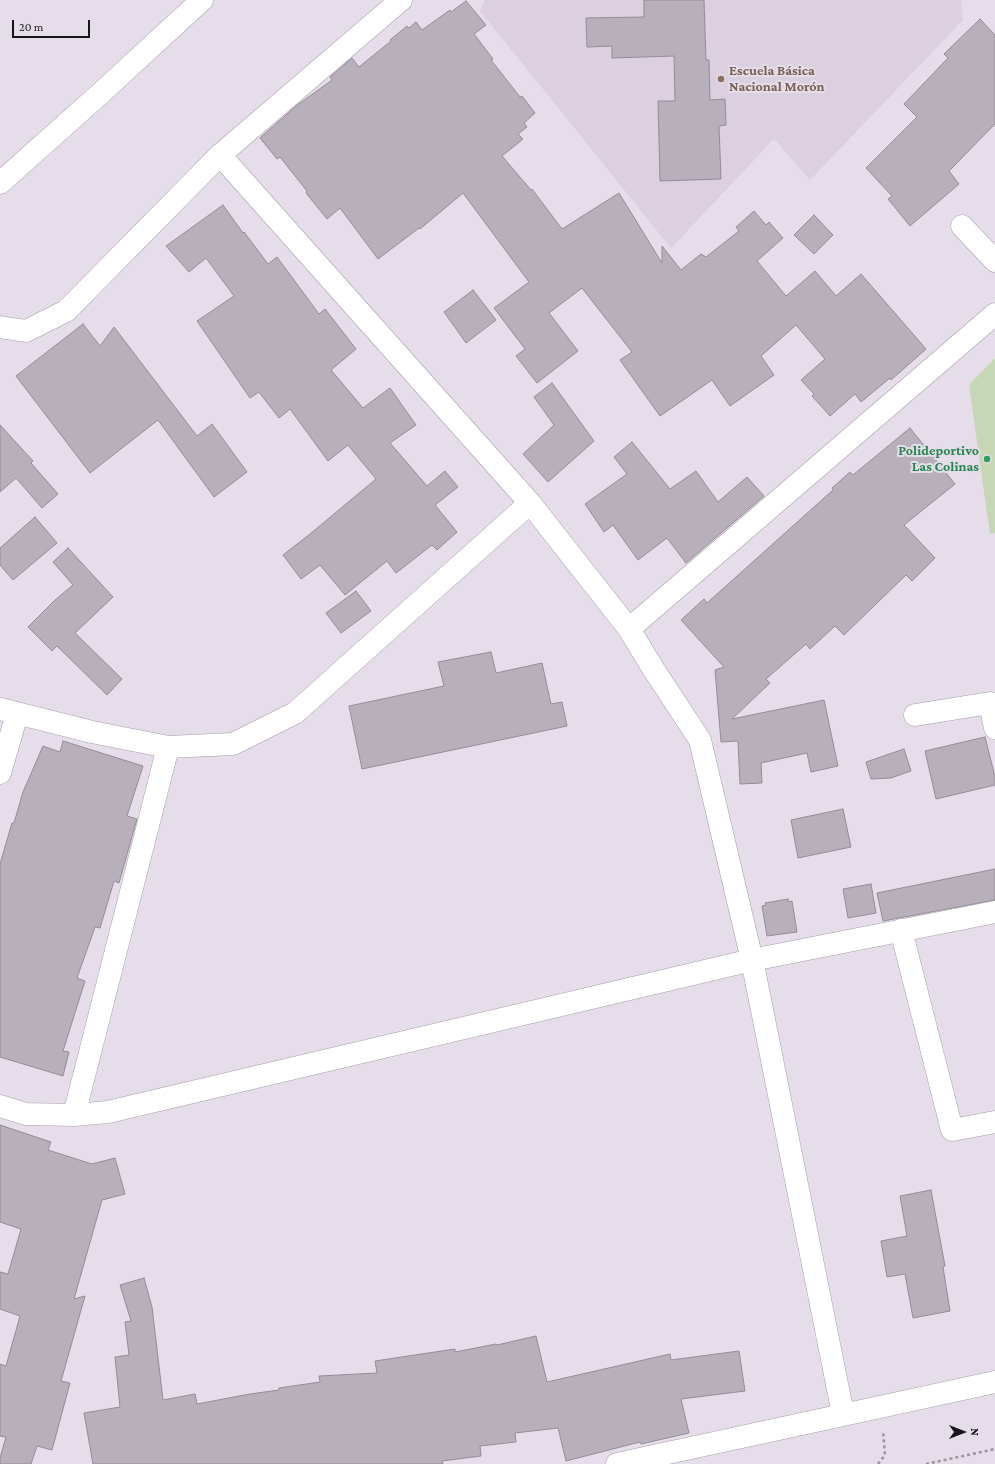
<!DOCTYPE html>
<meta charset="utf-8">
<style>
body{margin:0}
#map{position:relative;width:995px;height:1464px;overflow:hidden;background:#e5dde9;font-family:"Crimson Pro",serif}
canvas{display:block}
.north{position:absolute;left:943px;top:1412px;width:40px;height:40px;-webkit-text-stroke:3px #e5dde9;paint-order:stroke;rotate:90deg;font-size:11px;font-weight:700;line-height:16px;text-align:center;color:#181519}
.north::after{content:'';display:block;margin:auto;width:14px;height:18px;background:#181519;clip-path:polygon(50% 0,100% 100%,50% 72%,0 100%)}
.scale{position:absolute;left:12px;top:20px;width:78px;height:18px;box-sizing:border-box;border:2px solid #181519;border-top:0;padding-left:5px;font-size:12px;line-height:14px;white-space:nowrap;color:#181519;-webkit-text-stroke:3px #e5dde9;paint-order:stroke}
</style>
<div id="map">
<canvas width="995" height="1464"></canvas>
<div class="north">N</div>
<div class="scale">20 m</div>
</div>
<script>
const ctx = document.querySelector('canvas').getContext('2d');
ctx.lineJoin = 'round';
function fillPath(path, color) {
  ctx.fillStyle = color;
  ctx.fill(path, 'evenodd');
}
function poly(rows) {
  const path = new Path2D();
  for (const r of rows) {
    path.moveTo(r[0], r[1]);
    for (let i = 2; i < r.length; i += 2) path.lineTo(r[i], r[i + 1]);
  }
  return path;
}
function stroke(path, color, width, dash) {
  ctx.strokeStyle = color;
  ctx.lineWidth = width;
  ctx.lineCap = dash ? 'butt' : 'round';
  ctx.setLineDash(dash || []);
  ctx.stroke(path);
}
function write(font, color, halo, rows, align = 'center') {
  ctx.font = font + ' "Crimson Pro",serif';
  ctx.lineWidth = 4;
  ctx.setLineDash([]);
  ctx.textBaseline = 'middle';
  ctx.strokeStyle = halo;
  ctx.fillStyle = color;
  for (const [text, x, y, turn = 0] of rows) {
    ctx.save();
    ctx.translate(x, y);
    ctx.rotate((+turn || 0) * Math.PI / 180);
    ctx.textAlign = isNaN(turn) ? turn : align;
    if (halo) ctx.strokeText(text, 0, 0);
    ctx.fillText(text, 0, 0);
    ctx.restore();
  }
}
const built = poly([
 [485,0,961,0,963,20,810,180,774,139,671,248,480,11]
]);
const green = poly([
 [995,358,995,533,990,534,969,385]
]);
const building = poly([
 [644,0,704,0,706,60,709,60,710,100,725,99,726,125,719,126,721,179,660,181,658,101,675,101,674,56,612,58,612,46,587,47,586,18,644,17,644,0],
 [466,1,486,25,474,34,493,59,491,60,520,97,522,96,535,113,524,123,527,127,518,134,523,139,502,156,531,190,532,189,562,229,619,193,662,263,662,246,681,270,701,254,706,257,739,231,736,227,754,211,766,225,769,222,783,238,757,261,786,296,815,271,836,296,861,274,926,349,891,380,890,378,861,402,855,394,830,416,812,396,814,394,801,380,825,359,796,325,761,356,774,375,730,406,712,380,660,416,620,360,632,352,582,288,549,313,578,351,537,383,516,356,525,349,494,308,529,282,463,193,420,229,419,228,378,259,340,208,327,219,306,193,307,191,280,157,277,159,260,138,296,106,332,80,330,77,352,58,359,67,391,41,390,40,407,26,409,28,416,22,422,30,450,10,451,12,466,1],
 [980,19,995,35,995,124,949,171,959,184,910,226,888,199,892,196,866,168,917,117,904,104,948,58,944,54,980,19],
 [223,205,243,233,244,232,268,264,277,257,319,314,325,309,356,349,331,370,363,408,390,388,416,425,390,443,427,486,445,471,458,487,435,505,457,532,437,550,432,545,396,573,387,561,345,595,320,565,301,579,283,555,310,534,376,479,348,445,328,461,290,409,279,418,259,392,250,398,197,321,234,296,206,258,189,272,166,246,223,205],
 [814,215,833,235,814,254,794,235,814,215],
 [473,290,496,320,466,343,444,312,473,290],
 [83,324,100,346,114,327,197,436,212,424,247,472,214,497,158,420,90,473,16,376,83,324],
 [552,383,594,441,548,482,523,454,554,425,534,397,552,383],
 [0,425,33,461,31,463,58,494,42,508,16,478,0,492,0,425],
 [910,428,955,484,904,525,935,558,912,581,906,575,844,635,835,626,810,649,806,644,766,679,770,683,732,719,824,700,838,766,811,772,807,753,761,763,762,783,740,784,738,741,721,742,715,670,724,667,681,620,704,599,707,603,833,490,832,488,850,472,853,475,910,428],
 [632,442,670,489,696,471,718,502,747,477,764,496,686,563,667,538,638,560,613,525,604,532,585,504,627,474,614,457,632,442],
 [35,517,57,543,13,580,0,565,0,548,35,517],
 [68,548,113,597,75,633,122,679,107,695,57,646,52,651,28,627,55,600,73,585,53,562,68,548],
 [356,591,371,611,341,633,326,613,356,591],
 [491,652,496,673,542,663,551,704,562,702,567,726,362,769,349,706,444,686,438,662,491,652],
 [985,737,995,777,995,785,936,799,925,751,985,737],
 [63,741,143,766,127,816,137,819,119,883,114,881,100,928,95,927,77,978,85,981,63,1051,69,1052,63,1076,0,1057,0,864,12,823,14,823,23,792,43,746,60,752,63,741],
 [904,749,911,771,891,778,871,779,866,762,904,749],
 [843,809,851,847,798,858,791,820,843,809],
 [995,869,995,900,883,921,877,893,995,869],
 [871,884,876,913,848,918,843,889,871,884],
 [788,899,788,902,792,901,797,932,767,936,762,906,766,905,765,903,788,899],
 [0,1125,51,1142,48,1150,92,1164,115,1158,125,1194,102,1200,74,1299,85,1296,61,1381,70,1383,52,1450,37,1446,31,1464,0,1464,0,1458,6,1437,0,1436,0,1364,6,1366,20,1316,0,1309,0,1272,8,1274,21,1229,0,1222,0,1125],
 [931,1190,945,1266,943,1267,950,1311,913,1318,905,1274,887,1277,881,1241,907,1236,900,1196,931,1190],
 [144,1278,152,1307,163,1400,195,1394,197,1404,250,1394,279,1390,279,1388,320,1382,319,1376,377,1373,375,1361,455,1349,455,1352,496,1344,497,1345,536,1336,547,1382,670,1354,671,1360,739,1351,745,1391,681,1399,689,1433,641,1444,640,1442,566,1461,558,1428,515,1433,516,1442,480,1446,481,1456,442,1461,443,1464,93,1464,84,1413,120,1407,115,1357,129,1355,125,1322,131,1321,120,1285,144,1278]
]);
const path = poly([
 [878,1464,885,1455,883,1431],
 [926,1464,995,1449]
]);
const minor = poly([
 [220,155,530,503,629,629,654,670,700,740,752,960,843,1414],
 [0,183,102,92,202,0],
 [962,226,995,261],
 [0,327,26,331,66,311,220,155,401,0],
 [629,629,995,314],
 [0,709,92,732,168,747,233,744,295,713,530,503],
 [915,715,990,703,995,728],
 [0,773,17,714],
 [901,930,952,1130,995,1122],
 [0,1106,26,1114,74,1115,108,1112,752,960,995,912],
 [74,1115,168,747],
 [617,1464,995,1382]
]);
const markers = [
 [721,79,4,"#8d6e63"],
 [987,459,4,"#2e9e5b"]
];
const educationNames = [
 ["Escuela Básica",729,71],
 ["Nacional Morón",729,87]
];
const leisureNames = [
 ["Polideportivo",979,451],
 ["Las Colinas",979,467]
];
fillPath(built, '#dbcfe0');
fillPath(green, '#c7d6b4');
fillPath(building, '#b7b0ba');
stroke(building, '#938c96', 1);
stroke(minor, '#a69ea9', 23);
stroke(path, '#9a949d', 2.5, [3, 3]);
stroke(minor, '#fff', 22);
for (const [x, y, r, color] of markers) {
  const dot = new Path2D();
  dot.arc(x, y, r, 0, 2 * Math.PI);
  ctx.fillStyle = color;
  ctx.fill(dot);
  stroke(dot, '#e5dde9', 1.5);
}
write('bold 14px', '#785e54', '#e5dde9', educationNames, 'left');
write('bold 14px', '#27864d', '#e5dde9', leisureNames, 'right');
</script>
